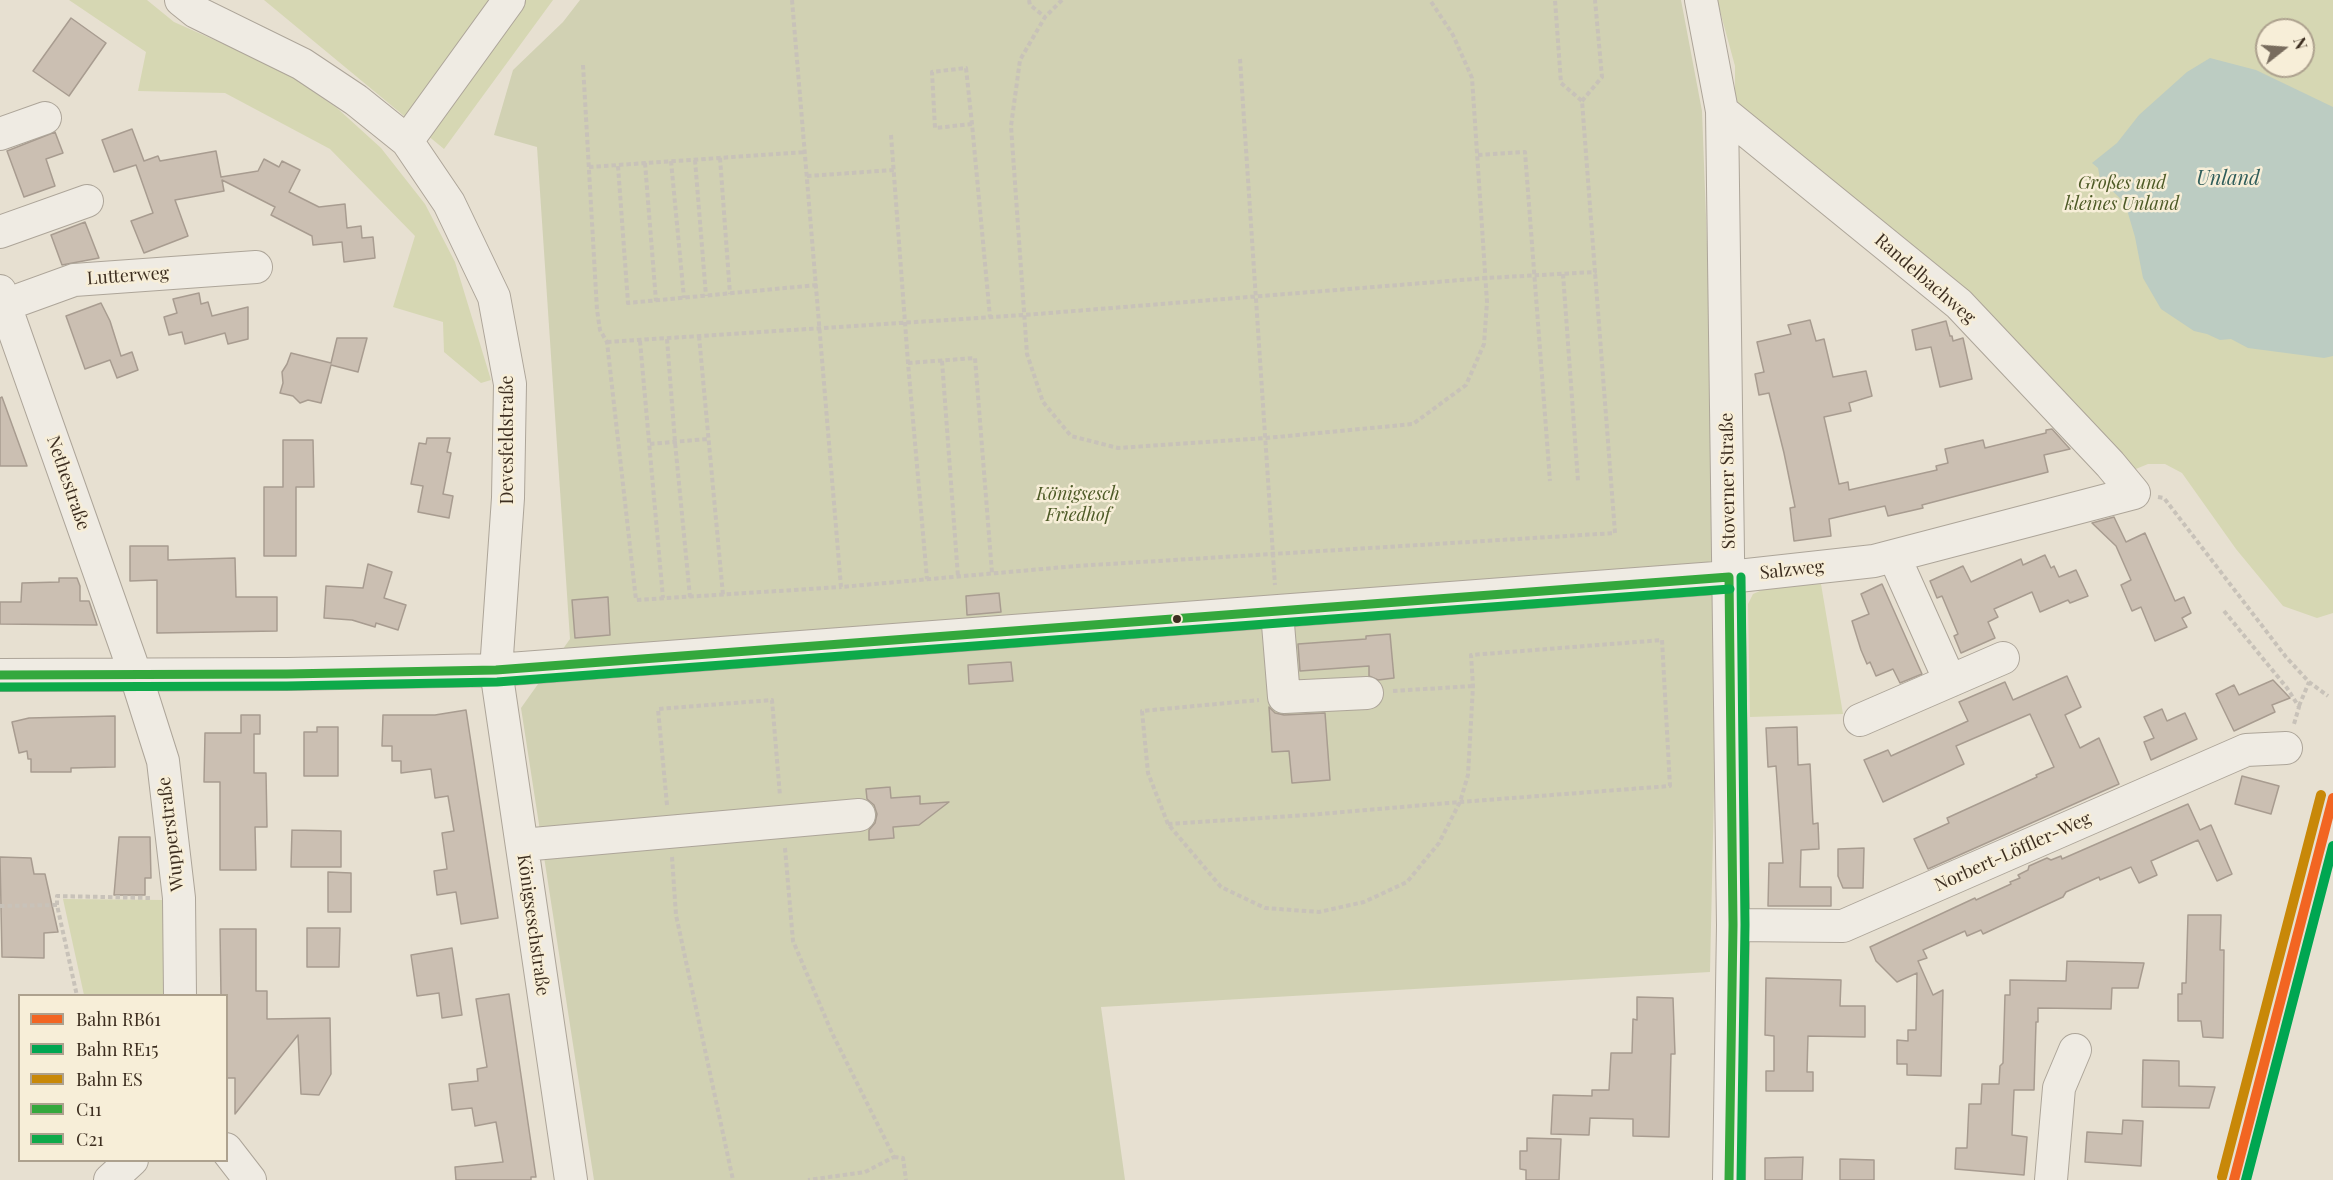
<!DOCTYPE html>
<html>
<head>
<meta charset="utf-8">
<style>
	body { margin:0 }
	#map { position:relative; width:2333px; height:1180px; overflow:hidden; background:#e7e0d1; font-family:"Playfair Display",serif }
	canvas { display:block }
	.legend { position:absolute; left:18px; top:994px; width:210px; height:168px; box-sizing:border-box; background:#f7eed8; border:2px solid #ada18e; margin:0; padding:8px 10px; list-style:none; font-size:18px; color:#3d2e20 }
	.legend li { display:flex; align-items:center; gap:12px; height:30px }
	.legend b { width:30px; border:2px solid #ada18e }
	.north { position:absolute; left:2255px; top:18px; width:60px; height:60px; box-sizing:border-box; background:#f7eed8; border:2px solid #ada18e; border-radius:50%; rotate:73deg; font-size:16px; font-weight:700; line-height:24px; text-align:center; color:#3d2e20 }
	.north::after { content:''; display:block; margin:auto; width:21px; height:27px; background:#786c5e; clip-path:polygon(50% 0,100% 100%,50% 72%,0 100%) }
</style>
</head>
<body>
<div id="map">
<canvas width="2333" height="1180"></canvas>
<ul class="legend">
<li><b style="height:8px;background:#f26522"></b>Bahn RB61</li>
<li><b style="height:8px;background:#00a651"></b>Bahn RE15</li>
<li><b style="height:8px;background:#c88808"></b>Bahn ES</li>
<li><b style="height:8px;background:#34a83d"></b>C11</li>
<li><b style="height:8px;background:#0eaa4a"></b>C21</li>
</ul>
<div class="north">N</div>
</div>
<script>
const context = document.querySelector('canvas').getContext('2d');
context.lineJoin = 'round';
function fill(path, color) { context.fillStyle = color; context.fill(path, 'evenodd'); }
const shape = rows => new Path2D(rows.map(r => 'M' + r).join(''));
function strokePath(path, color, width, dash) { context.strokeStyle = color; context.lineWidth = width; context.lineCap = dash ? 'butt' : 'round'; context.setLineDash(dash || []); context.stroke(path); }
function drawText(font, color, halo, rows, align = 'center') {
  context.font = font + ' "Playfair Display",serif'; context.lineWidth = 5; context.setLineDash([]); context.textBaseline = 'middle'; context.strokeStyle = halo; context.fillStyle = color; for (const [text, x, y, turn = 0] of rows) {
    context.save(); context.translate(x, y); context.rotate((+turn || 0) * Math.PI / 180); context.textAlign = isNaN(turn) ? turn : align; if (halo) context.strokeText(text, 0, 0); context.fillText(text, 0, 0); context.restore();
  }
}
const green = shape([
	[69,0,147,0,174,22,282,70,337,108,381,148,425,204,455,262,491,380,481,383,444,352,443,322,393,307,415,236,330,149,225,93,138,91,146,52],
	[264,0,553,0,444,149],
	[1717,0,2333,0,2333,613,2317,618,2283,606,2236,549,2182,473,2165,464,2148,464,2121,475,2102,453,1735,122,1735,66],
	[2267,30,2303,30,2303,66,2267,66],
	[1821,584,1843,714,1750,717,1748,604,1753,594,1771,586],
	[63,899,165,900,166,995,84,995]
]);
const cemetery = shape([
	[580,0,1681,0,1702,111,1719,565,1710,972,1101,1007,1125,1180,594,1180,521,708,570,639,537,147,494,135,513,70,563,22]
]);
const water = shape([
	[2210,58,2256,70,2333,107,2333,356,2324,358,2248,348,2231,339,2220,340,2207,334,2194,331,2161,309,2143,278,2135,237,2125,203,2100,179,2098,168,2092,163,2117,143,2139,115,2187,72]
]);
const building = shape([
	[71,18,106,43,69,96,33,71,71,18],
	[132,129,144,161,158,156,160,161,216,151,221,177,258,171,264,159,279,167,282,161,300,170,289,192,319,207,345,204,347,228,361,226,362,238,373,237,375,258,344,262,342,242,313,245,312,236,271,215,275,207,222,180,224,191,175,200,188,236,144,253,131,221,153,213,136,165,114,172,102,140,132,129],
	[55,132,63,153,46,159,55,186,24,197,7,151,55,132],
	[85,222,99,258,62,265,51,235,85,222],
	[199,293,201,304,208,302,212,316,248,307,248,339,228,344,225,333,185,344,182,332,169,335,164,317,177,313,173,299,199,293],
	[101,303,110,321,121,356,132,352,138,370,117,378,110,360,85,369,66,316,101,303],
	[1810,320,1816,341,1824,339,1833,377,1866,371,1872,396,1849,403,1851,411,1824,417,1839,484,1848,482,1849,490,1937,470,1936,466,1948,463,1945,449,1983,440,1985,448,2046,433,2046,430,2052,429,2070,449,2044,455,2048,472,1922,505,1923,508,1888,516,1885,506,1829,519,1831,536,1794,541,1790,508,1795,507,1784,453,1769,393,1759,395,1755,374,1764,372,1757,342,1791,334,1788,325,1810,320],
	[1946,321,1950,336,1952,336,1953,341,1963,338,1972,379,1940,387,1931,347,1916,350,1912,330,1946,321],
	[337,338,367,338,358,372,331,365,321,403,308,400,300,403,293,396,280,393,283,383,282,372,287,364,291,353,331,363,337,338],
	[2,397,27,466,0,466,0,398,2,397],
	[427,438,450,438,447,452,451,453,443,494,453,496,449,518,418,512,423,486,411,484,419,443,426,444,427,438],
	[283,440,313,440,314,487,296,487,296,556,264,556,264,487,283,487,283,440],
	[2114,517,2126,542,2145,533,2175,601,2184,597,2191,613,2182,618,2187,627,2155,641,2141,607,2132,611,2121,585,2131,580,2116,546,2092,523,2114,517],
	[130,546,168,546,168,560,235,558,236,597,277,597,277,631,157,633,157,580,130,581,130,546],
	[2045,555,2051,568,2054,566,2059,577,2076,570,2088,596,2070,603,2068,600,2040,612,2032,592,1994,609,1998,617,1988,622,1995,638,1961,653,1954,636,1958,634,1942,596,1937,598,1930,581,1963,566,1971,582,2021,559,2023,565,2045,555],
	[368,564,392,572,384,598,406,605,398,630,376,623,375,627,352,620,324,618,326,586,363,588,368,564],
	[59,578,77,578,80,586,80,601,89,601,97,625,0,624,0,602,21,602,22,583,59,582,59,578],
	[1882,584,1922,674,1900,683,1893,669,1876,676,1870,662,1867,664,1861,650,1852,621,1869,614,1861,594,1882,584],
	[999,593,1001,612,967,615,966,596,999,593],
	[608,597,610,635,575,638,572,600,608,597],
	[1390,634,1394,678,1378,680,1369,676,1369,666,1300,671,1298,644,1366,639,1366,636,1390,634],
	[1011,662,1013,681,969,684,968,665,1011,662],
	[2067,676,2081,707,2065,715,2080,748,2099,738,2119,784,1928,869,1914,839,1949,823,1947,818,2037,777,2036,775,2054,767,2030,714,1956,746,1964,764,1883,802,1864,760,1888,750,1891,756,1968,721,1959,702,2005,682,2013,700,2067,676],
	[2273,680,2290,698,2272,705,2275,712,2234,731,2216,694,2234,685,2239,695,2273,680],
	[1269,707,1275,713,1284,715,1325,713,1330,780,1292,783,1289,751,1272,752,1269,707],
	[2162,709,2167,721,2185,713,2197,739,2151,760,2144,742,2154,738,2144,717,2162,709],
	[466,710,498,918,461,924,456,892,437,895,434,871,447,869,442,833,454,831,448,796,435,798,431,769,401,773,401,761,392,761,392,746,382,746,383,715,435,715,466,710],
	[241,715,260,715,260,734,254,734,254,773,266,773,267,827,255,827,256,870,220,870,220,782,204,782,205,733,241,733,241,715],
	[115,716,115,767,71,768,71,772,31,772,31,759,28,759,27,751,19,753,12,722,29,718,115,716],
	[317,727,338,727,338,776,304,776,304,732,317,732,317,727],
	[1797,727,1798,765,1810,764,1813,824,1818,823,1819,849,1801,850,1800,887,1831,887,1831,906,1768,906,1769,863,1783,863,1776,766,1768,767,1766,728,1797,727],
	[2242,776,2279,786,2271,814,2235,804,2242,776],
	[890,787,891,798,920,796,920,804,949,802,919,825,893,827,894,838,869,840,869,830,875,823,877,814,874,805,867,799,866,789,890,787],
	[2188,804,2200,830,2211,825,2232,874,2217,881,2198,840,2151,861,2157,875,2139,883,2131,867,2100,880,2099,877,2066,892,2063,897,1983,934,1981,930,1967,936,1965,931,1923,950,1927,958,1918,961,1933,995,1943,990,1941,1076,1907,1075,1907,1064,1897,1064,1897,1040,1908,1041,1908,1030,1916,1030,1917,973,1897,982,1876,961,1870,947,1975,898,1976,900,2011,884,2010,882,2020,878,2018,875,2028,870,2029,866,2047,858,2051,860,2061,856,2062,859,2188,804],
	[292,830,341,831,341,867,291,867,292,830],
	[119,837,150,837,151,878,145,878,145,895,114,895,119,837],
	[1864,848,1863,888,1843,888,1838,876,1838,849,1864,848],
	[0,857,31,858,34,874,45,874,58,932,44,933,44,958,2,957,0,857],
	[328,872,351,873,351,912,328,912,328,872],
	[2188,915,2221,915,2220,950,2224,950,2223,1038,2203,1037,2201,1021,2178,1021,2178,994,2182,994,2182,983,2186,983,2188,915],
	[307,928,340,928,339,967,307,967,307,928],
	[220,929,256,929,256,991,267,991,267,1019,330,1018,331,1074,319,1095,301,1094,298,1035,235,1114,235,1078,226,1078,226,996,221,996,220,929],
	[452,948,462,1015,442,1018,439,993,417,996,411,955,452,948],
	[2067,961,2144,963,2138,988,2112,988,2111,1009,2038,1008,2038,1022,2036,1022,2034,1090,2014,1090,2012,1135,2027,1137,2024,1175,1955,1169,1956,1148,1967,1148,1969,1104,1981,1104,1982,1084,1999,1084,2000,1066,2003,1063,2005,995,2010,995,2010,980,2066,981,2067,961],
	[1766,978,1841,980,1840,1006,1865,1006,1865,1037,1808,1036,1807,1072,1813,1072,1813,1091,1766,1091,1766,1071,1774,1071,1774,1036,1765,1035,1766,978],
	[509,994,536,1177,531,1177,531,1180,456,1180,455,1167,503,1162,496,1122,475,1126,472,1108,452,1110,449,1084,478,1081,477,1069,487,1067,476,999,509,994],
	[1637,997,1673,998,1675,1054,1671,1054,1669,1137,1633,1136,1633,1119,1590,1118,1589,1135,1551,1134,1553,1095,1592,1096,1592,1090,1609,1090,1611,1053,1632,1053,1633,1019,1637,1020,1637,997],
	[2143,1060,2179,1061,2179,1086,2215,1087,2209,1108,2142,1107,2143,1060],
	[2123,1120,2143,1121,2141,1166,2085,1162,2087,1132,2122,1134,2123,1120],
	[1527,1138,1561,1139,1559,1180,1526,1180,1526,1170,1520,1169,1520,1151,1527,1151,1527,1138],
	[1803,1157,1802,1180,1765,1180,1765,1158,1803,1157],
	[1840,1159,1874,1160,1874,1180,1840,1180,1840,1159]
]);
const path = shape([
	[792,0,841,587,1076,566,1615,533,1595,272],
	[1029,0,1030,5,1045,17],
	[1062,0,1045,17,1020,60,1011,126,1027,354,1043,402,1071,436,1118,448,1266,438,1413,424,1466,385,1484,344,1487,302,1472,78,1453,35,1430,0],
	[1240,59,1275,585],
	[583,65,597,310,600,330,607,342,636,600,841,587],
	[1582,101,1602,77,1595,0],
	[972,124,935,128,932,72,966,68,972,124,990,317],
	[891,135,908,363,927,579],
	[1478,155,1525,152,1550,481],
	[720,158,730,294],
	[695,160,706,296],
	[671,161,684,298],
	[645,163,656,301],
	[618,166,628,303,817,285],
	[589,167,805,152],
	[807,176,894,170],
	[1563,274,1578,481],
	[699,336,723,595],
	[667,339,675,442,690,597],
	[640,341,663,598],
	[607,342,1024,315,1486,278,1595,272,1582,101,1561,83,1555,0],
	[942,361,958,577],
	[908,363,975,358,992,573],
	[650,444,707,439],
	[2158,497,2164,498,2286,657,2309,682,2328,696],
	[2224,611,2287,688,2299,707,2294,724],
	[1393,691,1473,686],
	[2299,706,2309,682],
	[667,805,658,709,772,700,780,796],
	[1168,824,1308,815,1460,802,1670,786,1662,640,1471,655,1473,686,1468,775,1460,802,1439,843,1407,882,1364,902,1319,912,1265,908,1221,887,1168,824,1148,773,1142,711,1259,700],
	[785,848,793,941,832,1033,894,1157,865,1172,808,1180],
	[672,857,676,915,733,1180],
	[57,905,57,896,151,898],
	[0,906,57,905,77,996],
	[894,1157,903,1158,906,1180]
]);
const minor = shape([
	[181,0,196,12,302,64,356,100,407,141,449,203,494,297,510,384,508,498,496,670,571,1180],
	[1701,0,1722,111,1733,925,1729,1180],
	[0,134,45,118],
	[407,141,509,0],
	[0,232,87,201],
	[0,291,136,676,163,761,179,898,180,996],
	[5,305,74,280,256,267],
	[1894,556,1950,681],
	[1277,612,1284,697,1367,693],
	[0,675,287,674,496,670,1729,577,1874,561,2134,493,2110,464,1959,304,1722,111],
	[1860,720,2003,658],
	[522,845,859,815],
	[1733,925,1843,926,2246,750,2286,748],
	[226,1149,250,1180],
	[110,1180,132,1160],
	[2051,1180,2059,1088,2075,1050]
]);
const bus1 = shape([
	[1729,577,1733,925,1729,1180],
	[0,675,287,674,496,670,1729,577]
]);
const bus2 = shape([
	[1741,577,1745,925,1741,1180],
	[0,687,287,686,497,682,1730,589]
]);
const rail1 = shape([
	[2234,1180,2333,798]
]);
const rail2 = shape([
	[2246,1180,2333,846]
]);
const rail3 = shape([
	[2222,1177,2321,795]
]);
const markers = [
	[1177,619,5,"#3d2e20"]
];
const parkNames = [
	["Großes und",2122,183],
	["kleines Unland",2122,204],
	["Königsesch",1078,494],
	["Friedhof",1078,515]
];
const streetNames = [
	["Lutterweg",128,276,-4],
	["Randelbachweg",1925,279,41],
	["Devesfeldstraße",507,440,-90],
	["Stoverner Straße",1728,481,-91],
	["Nethestraße",68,483,71],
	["Salzweg",1792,570,-6],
	["Wupperstraße",171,834,-97],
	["Norbert-Löffler-Weg",2013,852,-24],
	["Königseschstraße",533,925,82]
];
const waterNames = [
	["Unland",2228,179]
];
fill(green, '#d6d7b3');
fill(cemetery, '#d1d1b3');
fill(water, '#bcccc2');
fill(building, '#cbbfb2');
strokePath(building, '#a89c90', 1.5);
strokePath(minor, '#ada599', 34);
strokePath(path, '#c8c2b9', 4, [4.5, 3]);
strokePath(minor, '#efebe3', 32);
strokePath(bus1, '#34a83d', 9);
strokePath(bus2, '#0eaa4a', 9);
strokePath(rail1, '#f26522', 10);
strokePath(rail2, '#00a651', 10);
strokePath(rail3, '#c88808', 10);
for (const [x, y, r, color] of markers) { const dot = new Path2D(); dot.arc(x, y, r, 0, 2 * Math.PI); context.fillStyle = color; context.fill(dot); strokePath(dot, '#f7eed8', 2); }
drawText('italic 18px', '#4d5a26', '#f7eed8', parkNames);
drawText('18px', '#3d2e20', '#f7eed8', streetNames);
drawText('italic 20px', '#2f5d5a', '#f7eed8', waterNames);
</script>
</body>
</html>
